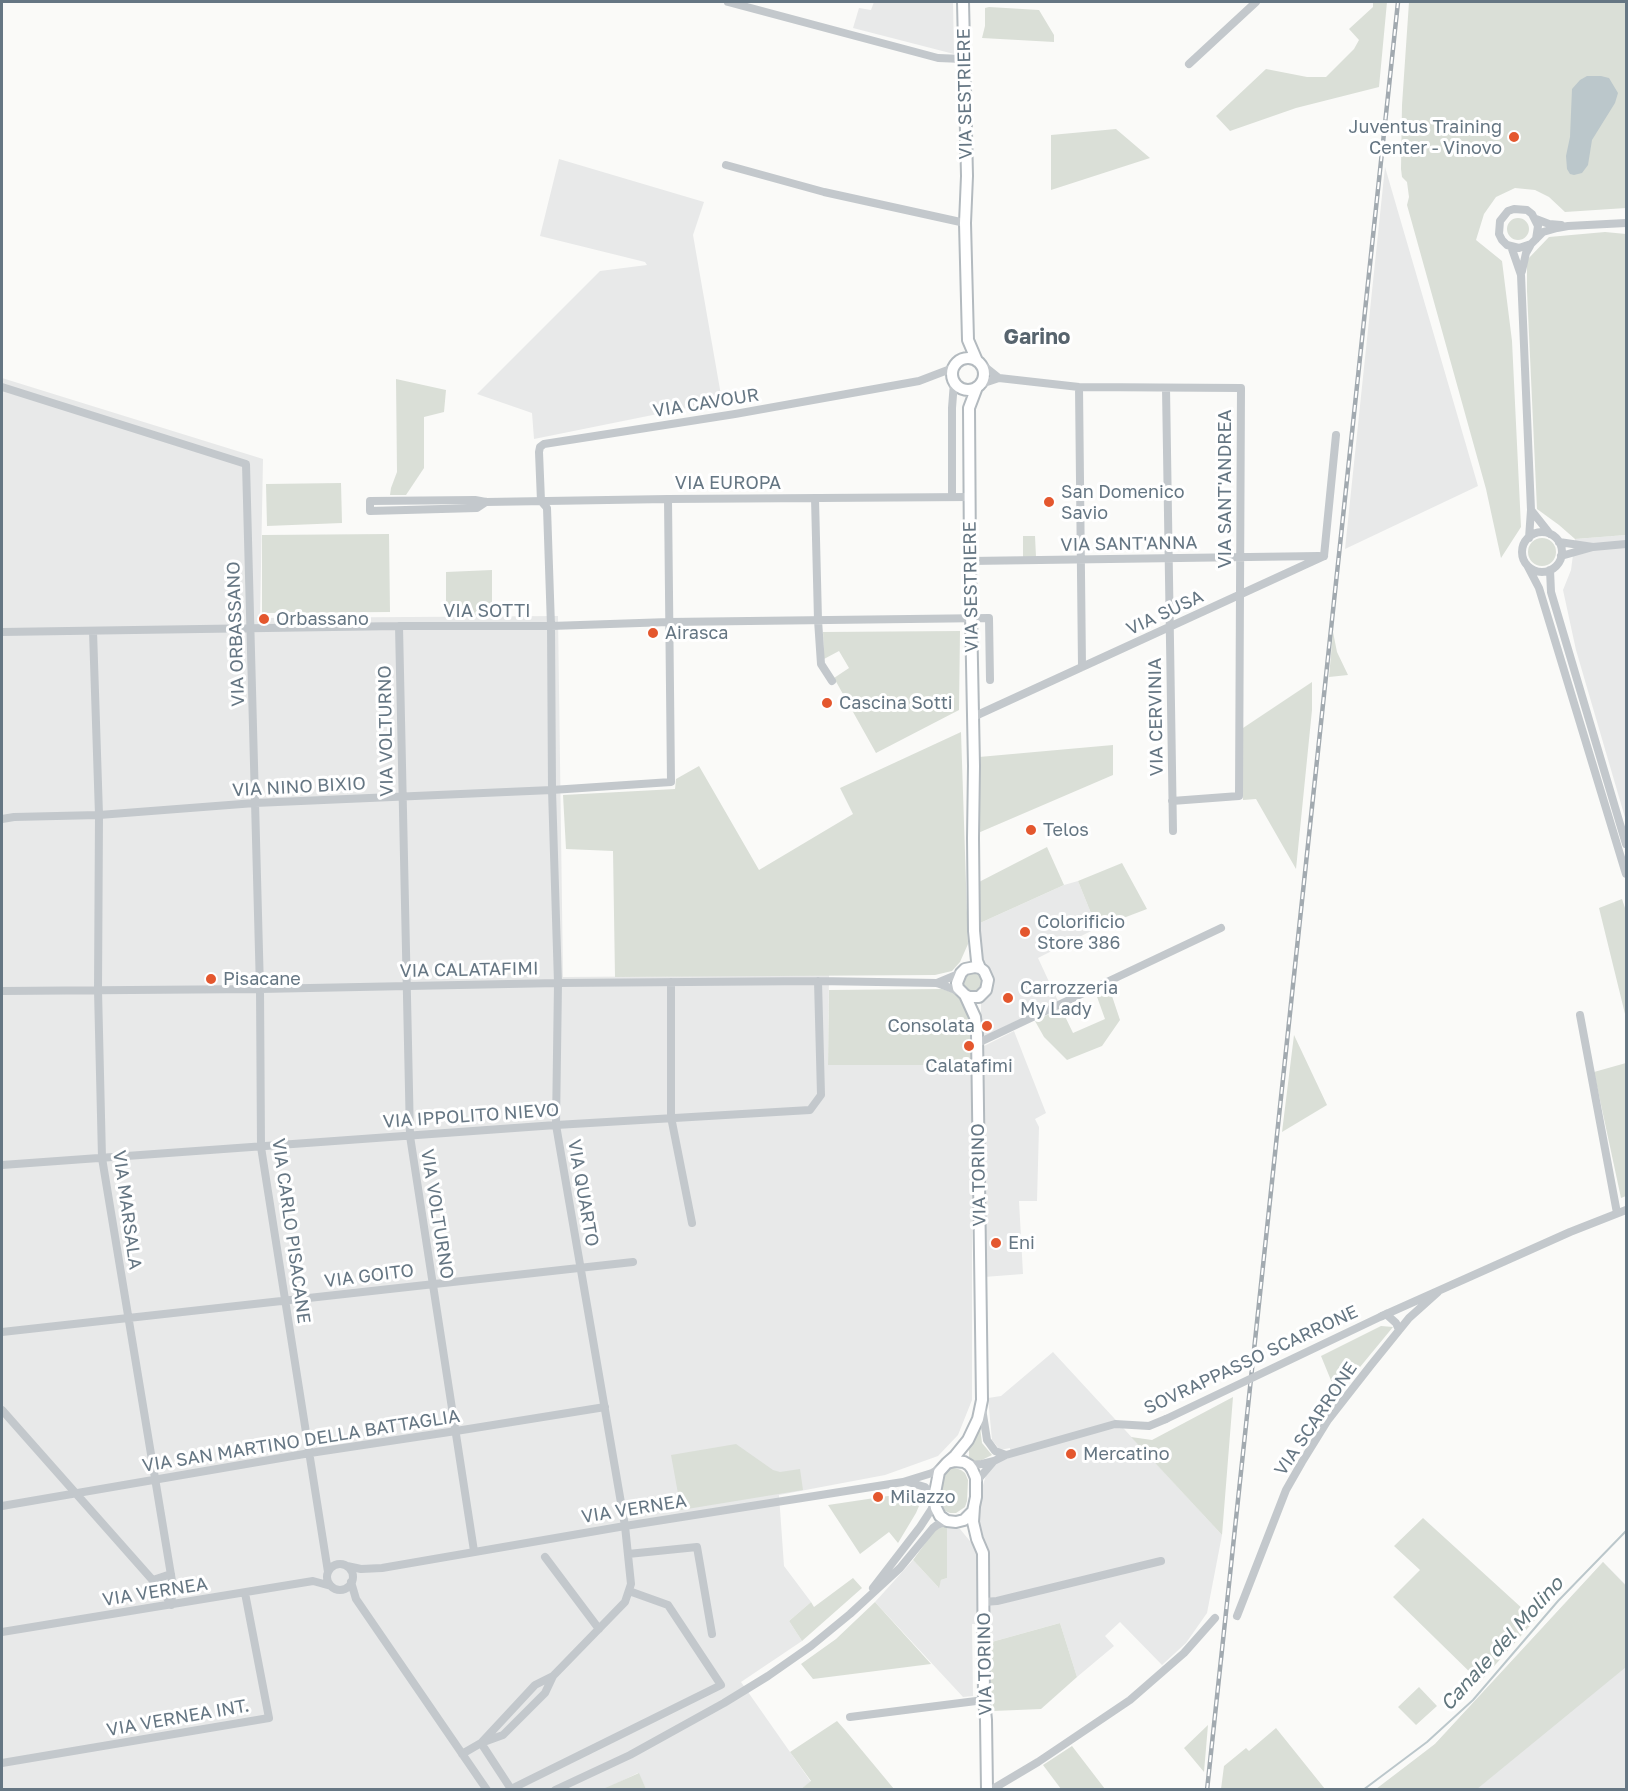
<!DOCTYPE html>
<html>
<head>
<meta charset="utf-8">
<style>
	body { margin:0 }
	#map { position:relative; width:1628px; height:1791px; overflow:hidden; background:#fafaf8; font-family:"Golos Text",sans-serif }
	canvas { display:block }
	.frame { position:absolute; inset:0; border:3px solid #657683; pointer-events:none }
</style>
</head>
<body>
<div id="map">
<canvas width="1628" height="1791"></canvas>
<div class="frame"></div>
</div>
<script>
const context = document.querySelector('canvas').getContext('2d');
context.lineJoin = 'round';
function fill(path, color) { context.fillStyle = color; context.fill(path, 'evenodd'); }
const shape = rows => new Path2D(rows.map(r => 'M' + r).join(''));
function strokePath(path, color, width, dash) { context.strokeStyle = color; context.lineWidth = width; context.lineCap = dash ? 'butt' : 'round'; context.setLineDash(dash || []); context.stroke(path); }
function drawText(font, color, halo, rows, align = 'center') {
  context.font = font + ' "Golos Text",sans-serif'; context.lineWidth = 6; context.setLineDash([]); context.textBaseline = 'middle'; context.strokeStyle = halo; context.fillStyle = color; for (const [text, x, y, turn = 0] of rows) {
    context.save(); context.translate(x, y); context.rotate((+turn || 0) * Math.PI / 180); context.textAlign = isNaN(turn) ? turn : align; if (halo) context.strokeText(text, 0, 0); context.fillText(text, 0, 0); context.restore();
  }
}
const built = shape([
	[874,2,953,2,954,54,853,28,859,8,871,10],
	[559,159,704,202,693,235,722,401,534,439,532,413,477,394,600,271,647,265,645,262,540,236],
	[1385,167,1478,486,1345,549],
	[2,378,263,459,260,618,558,616,563,977,829,975,828,1065,972,1065,972,1400,958,1435,938,1456,885,1475,779,1495,784,1566,811,1602,789,1621,802,1641,741,1682,811,1782,801,1789,646,1789,638,1773,603,1790,2,1789],
	[1626,535,1626,821,1576,650,1563,590,1571,570,1575,539],
	[1078,881,1097,928,1038,958,1058,1001,981,1038,981,1002,990,990,992,977,989,969,982,960,980,923,1064,885],
	[1014,1031,1046,1113,1035,1119,1039,1127,1037,1201,1019,1201,1023,1274,984,1277,982,1047],
	[1053,1352,1222,1535,1207,1613,1186,1643,1162,1665,1120,1622,1105,1636,1114,1646,1077,1677,1060,1623,988,1643,976,1524,981,1492,986,1475,994,1464,1011,1457,1010,1448,1000,1450,992,1440,988,1398,1001,1396],
	[947,1526,960,1529,974,1546,978,1561,978,1624,972,1624,973,1696,963,1697,875,1602,913,1560,938,1587,941,1580,947,1578],
	[1603,1562,1626,1585,1626,1789,1376,1790,1435,1744]
]);
const green = shape([
	[1373,2,1387,2,1379,87,1296,108,1230,131,1216,116,1266,69,1307,77,1326,77,1354,49,1359,40,1349,29,1373,7],
	[1409,2,1626,2,1626,208,1565,212,1549,197,1535,190,1515,188,1496,197,1484,214,1476,240,1502,261,1512,341,1521,527,1501,558,1486,489,1407,205,1409,197,1407,182,1402,177,1401,169,1402,105],
	[989,7,1039,10,1054,35,1054,42,982,38,985,26,985,8],
	[1116,129,1150,158,1051,190,1051,135],
	'1507 229a11 11 0 1 1 22 0a11 11 0 1 1-22 0Z',
	[1605,232,1626,234,1626,535,1575,539,1559,525,1537,509,1527,291,1527,260,1549,237],
	[396,379,446,390,444,412,424,417,424,468,406,495,390,495,391,488,397,472],
	[341,483,342,523,267,526,266,484],
	[389,534,390,612,262,613,262,535],
	[1023,536,1035,536,1036,557,1023,558],
	'1528 552a14 14 0 1 1 28 0a14 14 0 1 1-28 0Z',
	[492,570,492,615,446,616,446,572],
	[960,631,959,710,876,753,834,678,849,668,839,651,824,659,823,632],
	[1333,632,1337,652,1348,675,1329,677],
	[1312,682,1312,710,1296,869,1256,799,1243,800,1243,728],
	[961,732,968,944,960,962,952,971,935,975,615,977,613,851,566,849,563,795,675,789,676,779,699,766,759,870,853,814,840,788],
	[1113,745,1113,775,978,833,979,757],
	[1047,847,1064,885,980,923,979,882],
	[1122,863,1147,909,1097,928,1078,881],
	[1622,899,1626,911,1626,1018,1599,908],
	'962 982a10 10 0 1 1 20 0a10 10 0 1 1-20 0Z',
	[1109,987,1120,1020,1102,1046,1067,1060,1044,1037,1035,1021,1061,1008,1073,1033,1105,1019,1096,994],
	[942,989,954,993,963,1002,969,1017,972,1065,828,1065,829,990],
	[1294,1035,1327,1105,1282,1132],
	[1626,1063,1626,1196,1621,1198,1594,1072],
	[1381,1326,1393,1327,1337,1395,1321,1356],
	[1233,1397,1222,1535,1131,1437,1152,1440],
	[980,1427,982,1443,992,1455,980,1461,975,1462,969,1458,969,1448,977,1429],
	[736,1444,773,1470,780,1472,800,1469,803,1490,681,1510,671,1455],
	[950,1468,955,1468,961,1470,965,1473,968,1480,967,1501,965,1507,956,1513,950,1513,945,1511,938,1502,944,1472],
	[888,1496,907,1496,915,1498,919,1506,916,1513,898,1543,889,1532,860,1554,828,1505],
	[1423,1518,1535,1620,1480,1682,1393,1597,1420,1570,1394,1546],
	[947,1526,947,1578,941,1580,939,1588,913,1560,932,1534,938,1528],
	[1603,1562,1626,1586,1626,1667,1477,1789,1376,1789,1435,1744],
	[853,1578,862,1588,802,1641,789,1621,811,1602,814,1607],
	[875,1602,931,1664,813,1679,801,1664,836,1639],
	[1060,1623,1077,1677,1041,1709,993,1711,988,1643],
	[1419,1687,1437,1706,1416,1725,1398,1707],
	[837,1721,845,1730,894,1789,801,1789,811,1781,790,1752],
	[1208,1725,1204,1772,1184,1748],
	[1276,1728,1325,1789,1221,1789,1224,1766,1246,1748,1249,1751],
	[1072,1746,1105,1789,1061,1789,1043,1765],
	[639,1773,646,1789,603,1789]
]);
const water = shape([
	[1587,76,1601,76,1609,78,1618,93,1615,103,1592,140,1588,165,1582,173,1574,175,1570,174,1567,169,1566,156,1570,137,1572,89,1580,80]
]);
const stream = shape([
	[1363,1790,1427,1742,1473,1700,1558,1601,1626,1531]
]);
const minor = shape([
	[728,2,938,58,963,59],
	[1189,64,1256,2],
	[726,165,824,192,965,223],
	[1536,219,1549,224,1561,225],
	[1536,239,1538,226,1532,214,1527,210,1514,209,1508,211,1500,221,1499,234,1502,240,1507,245,1519,248,1531,244,1543,232,1557,228,1568,226,1626,223],
	[1512,247,1512,249,1521,275,1531,510],
	[1522,271,1526,253,1530,246],
	[979,362,999,378],
	[981,384,999,378,1079,387,1241,388,1239,796,1172,801],
	[2,387,246,464,260,989,261,1147,328,1572],
	[1079,387,1082,667],
	[1166,388,1173,831],
	[952,497,952,408,954,382],
	[815,498,818,620,821,664,832,681],
	[541,501,539,452,540,447,544,444,735,414,919,381,953,368],
	[486,502,477,508,370,511,370,501,475,500,486,502,668,499,970,497],
	'1522 552a20 20 0 1 1 40 0a20 20 0 1 1-40 0Z',
	[1529,538,1531,510,1550,534],
	[1559,542,1593,547,1561,556],
	[1593,547,1626,544],
	[1324,556,1336,435],
	[970,561,1319,556],
	[1527,565,1539,588,1626,874],
	[1550,570,1551,592,1626,844],
	[399,626,410,1136,474,1551],
	[93,631,99,815,98,990,102,1158,173,1587,171,1605],
	[2,632,399,626,551,626,669,622,989,618,990,680],
	[973,717,1324,556],
	[2,819,14,817,99,815,255,803,552,790,671,782,668,499],
	[671,982,671,1117,692,1223],
	[937,983,961,973],
	[2,991,260,989,558,983,818,981,937,983,961,992],
	[1580,1015,1617,1213],
	[978,1043,1221,928],
	[2,1165,556,1125,810,1110,821,1095,818,981],
	[1386,1314,1396,1323,1399,1330],
	[1382,1316,1570,1232,1626,1210],
	[2,1332,633,1262],
	[982,1408,987,1440,995,1451,1006,1455],
	[2,1410,164,1593,170,1603],
	[969,1465,982,1464,994,1461,1006,1455,1115,1424,1149,1426,1166,1419],
	[908,1482,925,1487,934,1498],
	[976,1482,993,1462],
	[2,1506,310,1453,456,1431,605,1407],
	[628,1554,697,1547,712,1634],
	[545,1557,599,1629],
	'327 1577a13 13 0 1 1 26 0a13 13 0 1 1-26 0Z',
	[347,1566,361,1569,382,1568,625,1526,884,1485,903,1482,932,1473,941,1468],
	[153,1580,171,1574],
	[351,1582,356,1599,487,1790],
	[873,1588,920,1527,935,1504],
	[984,1602,997,1601,1161,1561],
	[1237,1616,1286,1490,1302,1462,1328,1420,1371,1365,1409,1318,1438,1292],
	[2,1632,313,1581,331,1586],
	[850,1717,984,1700],
	[482,1742,535,1685,553,1676],
	[481,1743,511,1789,721,1685,668,1605,629,1591],
	[462,1754,481,1743,503,1735,545,1693,553,1676,625,1602,631,1584,625,1526,556,1125,558,983,552,790,551,626,547,508,541,501],
	[2,1763,269,1718,245,1593],
	[555,1790,630,1755,724,1703,768,1676,811,1646,850,1614,900,1568,933,1528,937,1525,947,1521],
	[991,1790,1038,1762,1130,1700,1184,1653,1215,1618]
]);
const secondary = shape([
	[963,2,967,176,965,223,968,340,977,361],
	'952 374a16 16 0 1 1 32 0a16 16 0 1 1-32 0Z',
	[977,387,969,408,970,561,974,766,973,838,974,931,977,961,980,968],
	[955,1461,964,1462,969,1465,972,1469,976,1478,976,1497,973,1511,964,1520,956,1522,947,1521,940,1516,936,1508,934,1498,939,1472,947,1463,955,1461],
	[947,1463,955,1456,968,1440,978,1419,982,1400,977,1034,975,1017,965,995,958,988,957,983,961,973,965,969,975,967,980,968,984,971,988,980,986,990,979,997,969,997,965,995],
	[974,1507,973,1522,977,1539,983,1553,984,1700,986,1720,987,1790]
]);
const rail = shape([
	[1207,1790,1398,2]
]);
const minorBridge = shape([
	[1166,1419,1382,1316]
]);
const markers = [
	[1514,137,6,"#e4572e"],
	[1049,502,6,"#e4572e"],
	[264,619,6,"#e4572e"],
	[653,633,6,"#e4572e"],
	[827,703,6,"#e4572e"],
	[1031,830,6,"#e4572e"],
	[1025,932,6,"#e4572e"],
	[211,979,6,"#e4572e"],
	[1008,998,6,"#e4572e"],
	[987,1026,6,"#e4572e"],
	[969,1046,6,"#e4572e"],
	[996,1243,6,"#e4572e"],
	[1071,1454,6,"#e4572e"],
	[878,1497,6,"#e4572e"]
];
const streetNames = [
	["VIA SESTRIERE",965,94,-91],
	["VIA CAVOUR",706,403,-9],
	["VIA EUROPA",728,483],
	["VIA SANT'ANDREA",1225,489,-90],
	["VIA SANT'ANNA",1129,544,-1],
	["VIA SESTRIERE",971,587,-91],
	["VIA SOTTI",487,611],
	["VIA SUSA",1165,613,-25],
	["VIA ORBASSANO",236,634,-92],
	["VIA CERVINIA",1156,717,-91],
	["VIA VOLTURNO",386,731,-91],
	["VIA NINO BIXIO",299,787,-3],
	["VIA CALATAFIMI",469,970,-1],
	["VIA IPPOLITO NIEVO",471,1116,-4],
	["VIA TORINO",979,1175,-91],
	["VIA QUARTO",583,1193,80],
	["VIA MARSALA",127,1210,82],
	["VIA VOLTURNO",437,1214,81],
	["VIA CARLO PISACANE",291,1231,82],
	["VIA GOITO",369,1276,-7],
	["SOVRAPPASSO SCARRONE",1251,1360,-25],
	["VIA SCARRONE",1316,1419,-56],
	["VIA SAN MARTINO DELLA BATTAGLIA",301,1441,-9],
	["VIA VERNEA",634,1509,-9],
	["VIA VERNEA",155,1592,-9],
	["VIA TORINO",985,1664,-91],
	["VIA VERNEA INT.",178,1718,-10]
];
const poiNames = [
	["Juventus Training",1502,127,"right"],
	["Center - Vinovo",1502,148,"right"],
	["San Domenico",1061,492],
	["Savio",1061,513],
	["Orbassano",276,619],
	["Airasca",665,633],
	["Cascina Sotti",839,703],
	["Telos",1043,830],
	["Colorificio",1037,922],
	["Store 386",1037,943],
	["Pisacane",223,979],
	["Carrozzeria",1020,988],
	["My Lady",1020,1009],
	["Consolata",975,1026,"right"],
	["Calatafimi",969,1066,"center"],
	["Eni",1008,1243],
	["Mercatino",1083,1454],
	["Milazzo",890,1497]
];
const waterNames = [
	["Canale del Molino",1502,1644,-48]
];
const quarterNames = [
	["Garino",1037,337]
];
fill(built, '#e8e9e9');
fill(green, '#dadfd7');
fill(water, '#bbc7cb');
strokePath(stream, '#bbc7cb', 2);
strokePath(secondary, '#b3babf', 14);
strokePath(minor, '#c3c8cc', 8);
strokePath(secondary, '#fff', 10);
strokePath(rail, '#a2aab0', 4.5);
strokePath(rail, '#fff', 2, [7]);
strokePath(minorBridge, '#c3c8cc', 8);
for (const [x, y, r, color] of markers) { const dot = new Path2D(); dot.arc(x, y, r, 0, 2 * Math.PI); context.fillStyle = color; context.fill(dot); strokePath(dot, '#fff', 2); }
drawText('18px', '#657683', '#fff', streetNames);
drawText('18px', '#657683', '#fff', poiNames, 'left');
drawText('italic 20px', '#60757c', '#fff', waterNames);
drawText('bold 21px', '#57646e', '#fff', quarterNames);
</script>
</body>
</html>
